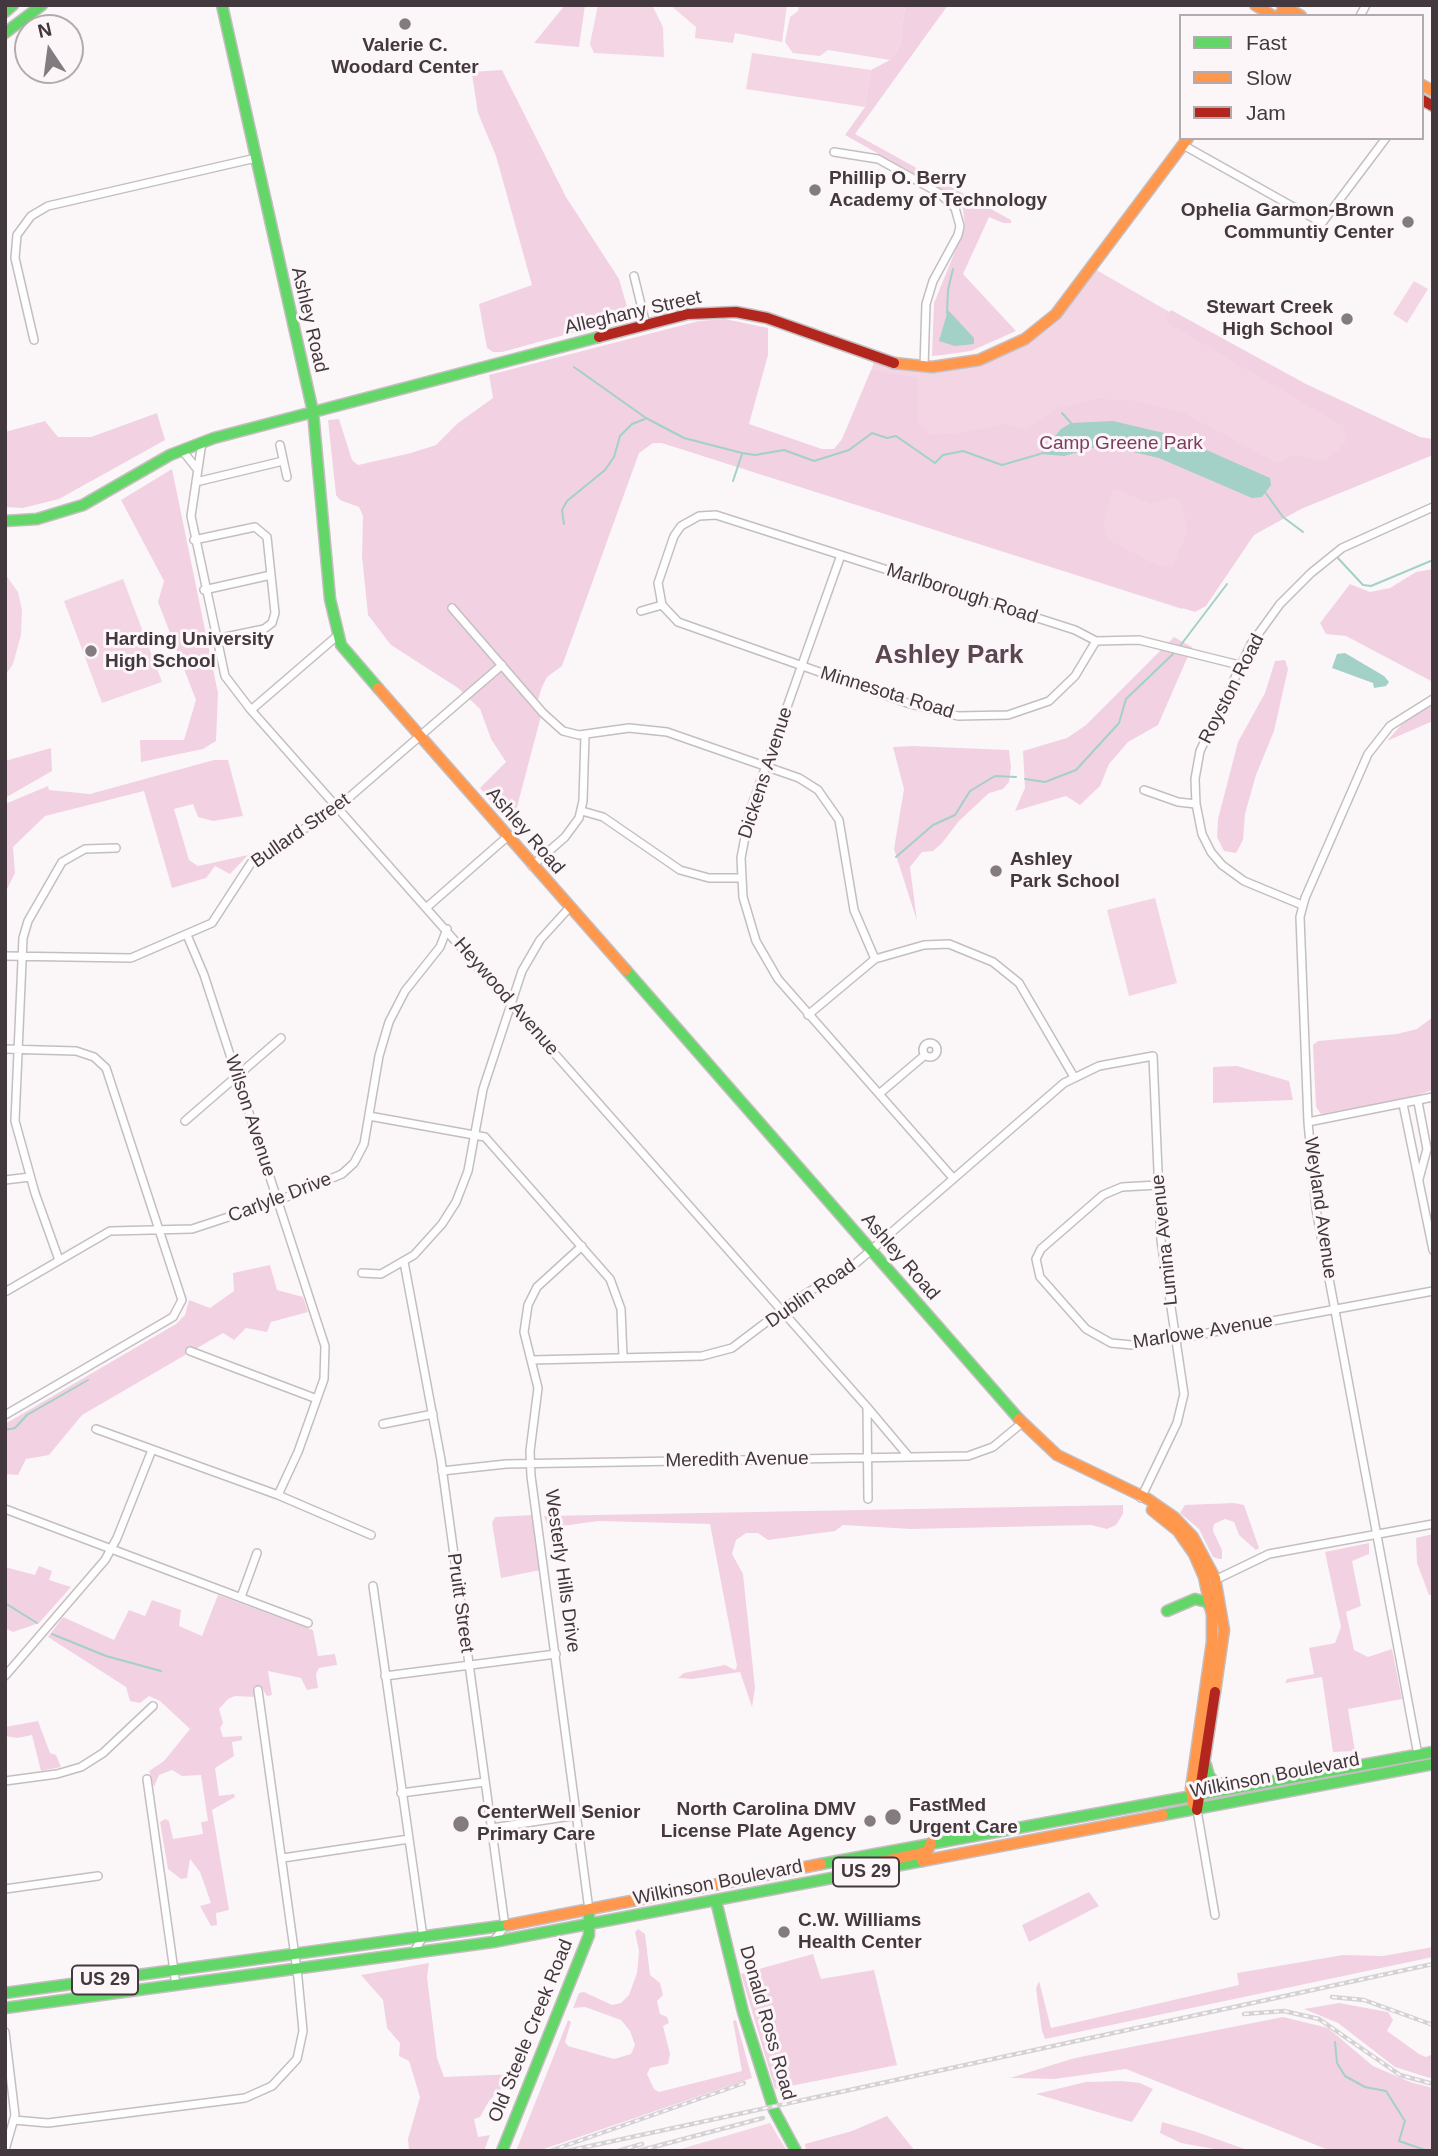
<!DOCTYPE html>
<html>
<head>
<meta charset="utf-8">
<style>
	body { margin:0 }
	#map { position:relative; width:1438px; height:2156px; overflow:hidden; background:#fbf7f9; font-family:Arial,sans-serif }
	canvas { display:block }
	.frame { position:absolute; inset:0; border:7px solid #42383d; pointer-events:none }
	.legend { position:absolute; left:1179px; top:14px; width:245px; height:126px; box-sizing:border-box; background:#fcf6f9; border:2px solid #b2aaae; margin:0; padding:9px 12px; list-style:none; font-size:21px; color:#42383d }
	.legend li { display:flex; align-items:center; gap:14px; height:35px }
	.legend b { width:35px; border:2px solid #b2aaae }
	.north { position:absolute; left:14px; top:14px; width:70px; height:70px; box-sizing:border-box; background:#fcf6f9; border:2px solid #b2aaae; border-radius:50%; rotate:347deg; font-size:19px; font-weight:700; line-height:28px; text-align:center; color:#42383d }
	.north::after { content:''; display:block; margin:auto; width:24px; height:32px; background:#837b7f; clip-path:polygon(50% 0,100% 100%,50% 72%,0 100%) }
</style>
</head>
<body>
<div id="map">
<canvas width="1438" height="2156"></canvas>
<div class="frame"></div>
<ul class="legend">
<li><b style="height:9px;background:#63d668"></b>Fast</li>
<li><b style="height:9px;background:#ff974d"></b>Slow</li>
<li><b style="height:9px;background:#b3261e"></b>Jam</li>
</ul>
<div class="north">N</div>
</div>
<script>
const context = document.querySelector('canvas').getContext('2d');
context.lineJoin = 'round';
function fill(path, color) { context.fillStyle = color; context.fill(path, 'evenodd'); }
const shape = rows => new Path2D(rows.map(r => 'M' + r).join(''));
function strokePath(path, color, width, dash) { context.strokeStyle = color; context.lineWidth = width; context.lineCap = dash ? 'butt' : 'round'; context.setLineDash(dash || []); context.stroke(path); }
function drawText(font, color, halo, rows, align = 'center') {
  context.font = font + ' Arial,sans-serif'; context.lineWidth = 6; context.setLineDash([]); context.textBaseline = 'middle'; context.strokeStyle = halo; context.fillStyle = color; for (const [text, x, y, turn = 0] of rows) {
    context.save(); context.translate(x, y); context.rotate((+turn || 0) * Math.PI / 180); context.textAlign = isNaN(turn) ? turn : align; if (halo) context.strokeText(text, 0, 0); context.fillText(text, 0, 0); context.restore();
  }
}
const green = shape([
	[598,5,652,5,663,27,664,57,594,53,590,44],
	[670,5,787,5,782,42,735,33,733,43,695,38,696,27],
	[799,5,905,5,900,45,890,60,828,50,820,56,793,53,785,42,790,17,798,11],
	[752,53,871,70,865,107,746,89],
	[1093,268,1418,455,1294,509,1254,535,1182,609,653,440,842,456,875,359,949,367,1026,340],
	[1414,281,1428,289,1407,323,1393,314],
	[5,574,18,592,22,610,21,635,13,664,5,676],
	[123,579,162,682,102,703,64,601],
	[1155,898,1177,983,1129,996,1107,910],
	[770,2123,787,2151,674,2151]
]);
const forest = shape([
	[565,5,585,5,579,47,534,43],
	[905,5,948,5,855,134,1011,220,1011,223,1003,223,989,217,963,274,1016,331,971,351,942,355,932,356,934,303,965,227,963,209,945,191,845,135,865,107,871,70,890,60,900,45],
	[502,70,566,197,619,279,630,317,502,352,493,352,487,348,479,304,532,285,496,156,478,113,473,81,472,72],
	[1171,310,1306,384,1420,437,1433,439,1433,455,1301,509,1254,535,1206,606,1195,612,662,443,653,443,639,453,562,666,547,677,542,687,535,709,541,716,517,807,511,818,506,820,480,788,506,762,491,739,480,709,458,688,391,645,368,615,362,556,363,516,359,507,340,500,336,495,328,420,339,419,352,460,358,465,411,453,436,445,458,423,493,398,489,375,699,321,725,319,768,328,768,355,749,424,822,449,834,449,842,439,871,370,917,378,918,423,929,435,967,432,1004,424,1025,429,1057,408,1098,399,1130,400,1182,412,1277,463,1294,455,1325,461,1346,443,1343,426,1168,323,1165,317],
	[1113,488,1151,504,1171,497,1182,504,1188,531,1173,565,1160,567,1107,539,1103,527],
	[157,413,165,440,59,499,23,508,5,507,5,432,45,421,58,437,91,437],
	[172,469,218,693,216,741,203,749,141,762,140,740,184,740,196,700,158,602,164,581,121,500],
	[1433,569,1433,682,1346,636,1326,634,1320,623,1350,584,1370,592,1390,588,1416,572],
	[1174,637,1192,647,1158,725,1128,742,1109,764,1100,786,1080,805,1066,796,1015,811,1025,788,1023,751,1067,738,1086,725],
	[1285,660,1288,669,1274,731,1256,775,1245,814,1243,840,1236,853,1224,851,1217,837,1218,819,1238,742,1265,693,1275,661],
	[1433,705,1433,721,1387,741,1409,716],
	[913,746,1009,750,1011,767,1009,782,1003,789,989,793,959,821,942,843,933,851,922,852,910,867,917,921,894,849,904,789,893,747],
	[51,748,52,771,5,798,5,761],
	[214,760,228,760,243,816,213,821,198,817,193,804,174,809,189,860,198,866,248,855,230,874,215,866,206,878,172,888,144,791,45,816,13,847,15,873,5,893,5,804,48,786,49,790,90,794],
	[1433,1017,1433,1090,1405,1099,1321,1114,1316,1107,1313,1045,1318,1041,1397,1034,1417,1029],
	[1237,1066,1289,1081,1293,1100,1213,1103,1213,1067],
	[270,1265,277,1290,303,1297,308,1312,271,1322,267,1332,246,1328,234,1340,223,1333,82,1415,49,1455,26,1459,18,1475,5,1474,5,1424,176,1324,185,1315,189,1300,210,1308,234,1291,233,1273],
	[1234,1503,1244,1505,1259,1548,1256,1550,1239,1535,1234,1522,1225,1519,1214,1524,1213,1531,1222,1550,1222,1559,1219,1559,1213,1557,1199,1529,1180,1513,1185,1505],
	[1123,1505,1123,1514,1116,1525,1107,1529,1091,1525,911,1529,843,1525,835,1531,768,1540,758,1533,746,1533,736,1540,732,1554,743,1574,755,1688,752,1707,740,1672,692,1679,678,1678,684,1673,725,1665,735,1670,737,1666,710,1524,598,1521,548,1528,544,1516],
	[532,1515,540,1570,501,1578,492,1523,495,1517],
	[1433,1534,1433,1595,1429,1595,1417,1563,1416,1538],
	[1369,1543,1369,1554,1352,1561,1361,1606,1346,1612,1354,1650,1368,1657,1392,1649,1402,1699,1348,1709,1355,1751,1333,1752,1322,1677,1285,1683,1287,1679,1314,1674,1309,1648,1335,1643,1341,1627,1325,1552],
	[39,1566,52,1571,49,1580,71,1587,39,1623,13,1632,5,1628,5,1567,35,1575],
	[218,1595,313,1630,318,1656,335,1654,337,1665,319,1668,316,1674,318,1688,307,1690,301,1678,268,1671,272,1695,267,1696,262,1688,256,1688,255,1697,235,1696,228,1699,219,1709,223,1723,220,1728,223,1737,242,1736,242,1740,232,1742,234,1756,215,1768,219,1796,234,1794,235,1797,212,1810,229,1910,216,1913,217,1925,211,1926,200,1906,211,1903,200,1872,190,1859,187,1878,181,1879,168,1869,160,1822,165,1819,169,1821,173,1839,203,1834,201,1822,208,1821,201,1775,182,1776,172,1770,159,1775,154,1787,149,1771,164,1761,190,1729,160,1701,149,1696,140,1703,130,1701,126,1687,48,1637,63,1617,114,1640,129,1610,145,1616,152,1600,181,1610,179,1626,202,1636],
	[38,1721,50,1753,56,1755,61,1767,41,1771,32,1735,17,1738,5,1736,5,1727],
	[1089,1892,1099,1906,1029,1942,1022,1925],
	[638,1929,645,1934,650,1975,660,1983,663,1995,657,2001,660,2014,667,2017,669,2023,663,2026,670,2054,668,2064,650,2068,647,2074,654,2089,659,2092,742,2071,733,2021,736,2020,752,2078,538,2151,516,2151,568,2020,571,2022,565,2042,568,2046,614,2059,631,2054,635,2045,630,2031,621,2020,585,2007,573,2008,579,1993,584,1992,612,2005,621,2003,629,1995,637,1973,639,1951,635,1932],
	[1433,1947,1433,1957,1045,2039,1042,2031,1036,1989,1039,1981,1051,2028,1239,1985,1237,1973,1343,1955,1383,1956],
	[813,1954,821,1979,874,1970,897,2065,775,2089,741,1974],
	[429,1963,427,1977,437,2058,444,2077,515,2074,489,2101,480,2117,474,2119,478,2137,490,2135,484,2151,409,2151,408,2139,420,2097,409,2061,399,2056,400,2043,387,2028,383,2000,361,1975],
	[1339,2003,1388,2012,1393,2020,1387,2031,1419,2054,1426,2057,1433,2054,1433,2079,1395,2067,1338,2023,1304,2009],
	[1283,2017,1328,2028,1373,2066,1410,2082,1433,2088,1433,2151,1331,2151,1126,2069,1054,2079,1010,2078,1075,2058],
	[1122,2081,1140,2083,1153,2089,1132,2122,1036,2094,1086,2082],
	[887,2116,915,2151,806,2151,805,2144,852,2131],
	[1162,2122,1197,2132,1250,2151,1225,2151,1181,2143,1160,2133]
]);
const water = shape([
	[948,310,974,338,974,344,955,346,939,341],
	[1113,421,1164,433,1202,448,1270,478,1271,485,1262,497,1252,498,1159,458,1103,445,1064,456,1040,454,1061,429,1071,423],
	[1345,653,1384,676,1389,682,1386,686,1374,688,1373,683,1332,668,1337,654]
]);
const stream = shape([
	[947,313,948,290,953,269],
	[574,367,646,418,684,438,742,453,755,455,784,450,814,461,849,450,872,433,887,438,896,436,935,463,943,455,963,451,1002,465,1040,454],
	[1062,413,1071,423],
	[733,481,742,454],
	[1265,492,1283,517,1303,532],
	[564,524,562,510,567,501,605,470,614,457,620,436,632,424,645,419],
	[1336,556,1363,585,1371,586,1433,560],
	[1180,646,1227,584],
	[1025,779,1045,782,1076,770,1119,723,1126,699,1174,653],
	[896,857,933,825,955,815,970,791,995,776,1016,777],
	[5,1430,15,1428,27,1415,88,1380],
	[5,1603,37,1623],
	[52,1634,106,1656,161,1671],
	[1335,2042,1337,2063,1345,2076,1365,2087,1386,2091,1405,2121,1399,2141,1428,2151]
]);
const street = shape([
	[1360,16,1366,5],
	[1183,145,1322,223,1386,138],
	[834,152,878,159,939,193,955,208,960,226,958,235,933,281,926,304,924,367],
	[634,276,646,325],
	[34,340,15,258,17,235,31,216,48,206,256,158],
	[202,442,191,516,225,676,251,710,867,1407,868,1499],
	[280,445,287,477],
	[182,450,197,469],
	[196,482,283,461],
	[194,540,255,527,267,537,275,613,272,623,264,629,216,639],
	[841,555,750,811,741,858,743,897,756,941,778,979,953,1178],
	[204,590,271,575],
	[452,608,543,713,563,731,579,735,629,728,667,732,799,778,818,790,839,820,854,910,875,959],
	[641,611,662,605],
	[1096,641,1075,676,1049,701,1008,715,958,716,910,704,678,622,662,605,658,583,674,536,681,526,699,516,716,515,1075,630,1096,641,1139,640,1239,665],
	[251,710,337,636],
	[1144,790,1178,802,1196,804],
	[582,811,603,817,680,870,709,878,741,878],
	[532,866,565,837,579,818,583,801,585,735],
	[1302,905,1244,881,1222,865,1211,852,1202,834,1196,804,1195,779,1200,751,1251,644,1280,604,1311,573,1342,548,1433,507],
	[426,908,507,837],
	[187,935,204,975,325,1346,324,1379,298,1452,278,1495],
	[5,956,131,958,212,923,251,863,338,807,502,665],
	[808,1015,875,959,924,945,949,944,993,962,1019,983,1074,1077],
	'923 1050a7 7 0 1 1 14 0a7 7 0 1 1-14 0Z',
	[5,1049,76,1051,94,1057,106,1068,182,1300,173,1317,5,1415],
	[879,1094,925,1055],
	[1418,1102,1427,1149,1419,1179],
	[1403,1104,1433,1250],
	[369,1116,485,1137,610,1279,621,1309,623,1357],
	[185,1121,281,1038],
	[1308,1122,1433,1097],
	[5,1180,30,1177],
	[1158,1185,1122,1187,1103,1195,1041,1249,1036,1259,1040,1277,1086,1329,1111,1343,1132,1345,1176,1339,1433,1291],
	[582,1246,537,1287,528,1305,524,1332,538,1388,530,1451,531,1476,589,1910],
	[59,1260,35,1193,15,1121,23,938,28,921,62,862,85,849,116,848],
	[404,1262,441,1460,505,1926,493,1942],
	[362,1273,381,1274,414,1255,442,1224,456,1202,468,1171,483,1089,522,971,540,940,569,908],
	[5,1292,110,1231,192,1229,277,1201,342,1174,354,1163,364,1144,379,1056,389,1022,405,991,440,947,447,929],
	[190,1351,317,1399],
	[531,1360,702,1356,732,1348,797,1299,855,1264,1064,1083,1099,1066,1153,1056,1161,1240,1184,1394,1177,1423,1141,1498],
	[867,1407,909,1457],
	[383,1424,433,1414],
	[96,1429,278,1495,371,1535],
	[442,1471,506,1464,968,1456,993,1447,1022,1423],
	[5,1509,308,1623],
	[1215,1580,1269,1554,1433,1524],
	[373,1586,423,1937,413,1953],
	[241,1597,257,1553],
	[5,1676,105,1560,117,1538,152,1450],
	[385,1676,556,1654],
	[1418,1755,1316,1209,1308,1122,1300,917,1305,898,1368,754,1390,726,1433,699],
	[147,1779,176,1985],
	[5,1781,57,1774,81,1767,103,1753,153,1706],
	[401,1793,485,1782],
	[1197,1810,1215,1915],
	[492,1828,578,1815],
	[283,1858,409,1839],
	[5,1889,98,1876],
	[5,2032,15,2115,5,2150],
	[14,2120,48,2123,245,2098,272,2086,297,2059,303,2031,298,1978,258,1690]
]);
const fast = shape([
	[222,5,313,412,330,599,341,645,378,688],
	[5,12,13,5],
	[5,33,42,5],
	[5,521,37,519,83,505,170,455,214,438,599,337],
	[626,970,1019,1419],
	[1167,1611,1195,1599,1207,1602,1212,1610],
	[1206,1765,1209,1776,1216,1783,1235,1786],
	[1163,1815,1433,1764],
	[821,1864,1433,1752],
	[716,1901,743,2012,774,2110,796,2151],
	[5,1993,508,1925],
	[5,2008,493,1942,922,1861],
	[502,2151,589,1935,589,1910]
]);
const slow = shape([
	[1255,5,1273,16],
	[1282,5,1301,16],
	[1279,16,1285,7],
	[1422,85,1433,91],
	[894,363,932,367,979,360,1025,339,1056,314,1188,138],
	[378,688,626,970],
	[1019,1419,1057,1455,1148,1499,1174,1517,1193,1537,1215,1578,1224,1630,1215,1692],
	[1152,1510,1178,1531,1194,1554,1204,1577,1212,1615,1212,1642,1191,1789,1193,1804],
	[922,1861,1163,1815],
	[852,1868,927,1852,931,1843],
	[508,1925,821,1864]
]);
const jam = shape([
	[1422,100,1433,106],
	[599,337,688,314,736,312,767,318,894,363],
	[1197,1810,1215,1692]
]);
const rail = shape([
	[1332,1997,1364,2000,1433,2025],
	[1244,2014,1284,2011,1319,2019,1400,2075,1433,2084],
	[550,2151,744,2083],
	[567,2151,1433,1964],
	[618,2151,642,2144],
	[638,2151,763,2118]
]);
const markers = [
	[405,24,7,"#837b7f"],
	[815,190,7,"#837b7f"],
	[1408,222,7,"#837b7f"],
	[1347,319,7,"#837b7f"],
	[91,651,7,"#837b7f"],
	[996,871,7,"#837b7f"],
	[893,1817,9,"#837b7f"],
	[870,1821,7,"#837b7f"],
	[461,1824,9,"#837b7f"],
	[784,1932,7,"#837b7f"]
];
const shields = [
	[866,1872,66],
	[105,1980,66]
];
const shieldNames = [
	["US 29",866,1872],
	["US 29",105,1980]
];
const poiNames = [
	["Valerie C.",405,46,"center"],
	["Woodard Center",405,68,"center"],
	["Phillip O. Berry",829,179],
	["Academy of Technology",829,201],
	["Ophelia Garmon-Brown",1394,211,"right"],
	["Communtiy Center",1394,233,"right"],
	["Stewart Creek",1333,308,"right"],
	["High School",1333,330,"right"],
	["Harding University",105,640],
	["High School",105,662],
	["Ashley",1010,860],
	["Park School",1010,882],
	["FastMed",909,1806],
	["Urgent Care",909,1828],
	["North Carolina DMV",856,1810,"right"],
	["License Plate Agency",856,1832,"right"],
	["CenterWell Senior",477,1813],
	["Primary Care",477,1835],
	["C.W. Williams",798,1921],
	["Health Center",798,1943]
];
const streetNames = [
	["Alleghany Street",633,313,-13],
	["Ashley Road",309,320,77],
	["Marlborough Road",962,594,18],
	["Royston Road",1232,689,-63],
	["Minnesota Road",887,693,17],
	["Dickens Avenue",766,773,-72],
	["Bullard Street",301,831,-35],
	["Ashley Road",525,831,49],
	["Heywood Avenue",506,997,49],
	["Wilson Avenue",250,1116,72],
	["Carlyle Drive",280,1198,-21],
	["Weyland Avenue",1320,1208,82],
	["Lumina Avenue",1165,1240,-96],
	["Ashley Road",900,1257,49],
	["Dublin Road",811,1294,-35],
	["Marlowe Avenue",1203,1332,-9],
	["Meredith Avenue",737,1460,-1],
	["Westerly Hills Drive",562,1571,82],
	["Pruitt Street",460,1603,82],
	["Wilkinson Boulevard",1275,1776,-11],
	["Wilkinson Boulevard",718,1883,-11],
	["Donald Ross Road",767,2023,74],
	["Old Steele Creek Road",531,2031,-68]
];
const parkNames = [
	["Camp Greene Park",1121,444]
];
const districtNames = [
	["Ashley Park",949,656]
];
fill(green, '#f3d5e4');
fill(forest, '#f2d2e2');
fill(water, '#a3d0c7');
strokePath(stream, '#a3d0c7', 2);
strokePath(street, '#c5bec1', 10);
strokePath(fast, '#c5bec1', 13);
strokePath(slow, '#c5bec1', 13);
strokePath(jam, '#c5bec1', 13);
strokePath(street, '#fefefe', 7);
strokePath(fast, '#63d668', 10);
strokePath(slow, '#ff974d', 10);
strokePath(jam, '#b3261e', 10);
strokePath(rail, '#d4d2d4', 4.5);
strokePath(rail, '#fcf6f9', 2, [5]);
for (const [x, y, r, color] of markers) { const dot = new Path2D(); dot.arc(x, y, r, 0, 2 * Math.PI); context.fillStyle = color; context.fill(dot); strokePath(dot, '#fcf6f9', 2.5); }
for (const [x, y, w] of shields) { const box = new Path2D(); box.roundRect(x - w / 2, y - 14.5, w, 29, 5); context.fillStyle = '#fcf6f9'; context.fill(box); strokePath(box, '#42383d', 2); }
drawText('bold 18px', '#42383d', null, shieldNames);
drawText('bold 19px', '#42383d', '#fcf6f9', poiNames, 'left');
drawText('19px', '#42383d', '#fcf6f9', streetNames);
drawText('19px', '#7d3c60', '#fcf6f9', parkNames);
drawText('bold 26px', '#5c4651', '#fcf6f9', districtNames);
</script>
</body>
</html>
